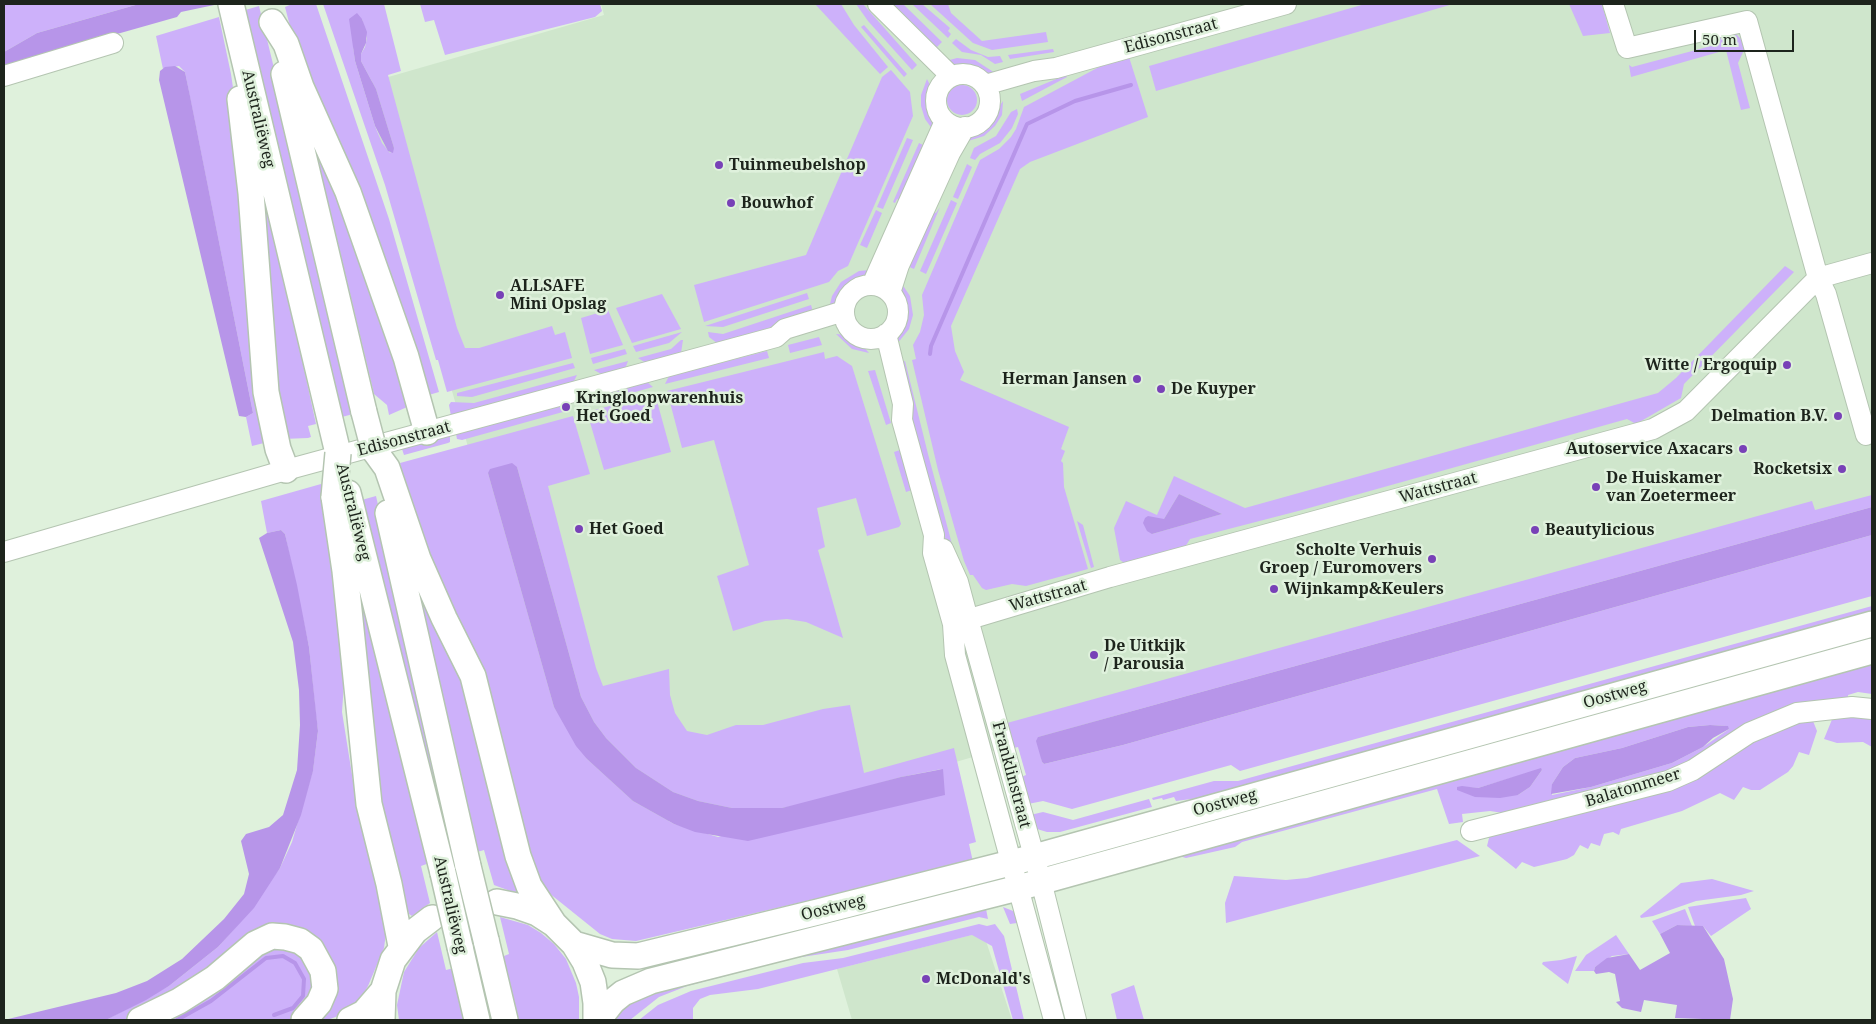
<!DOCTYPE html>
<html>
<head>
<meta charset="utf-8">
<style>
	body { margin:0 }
	#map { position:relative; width:1876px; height:1024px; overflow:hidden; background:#dff1dc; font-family:"Noto Serif",serif }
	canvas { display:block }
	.frame { position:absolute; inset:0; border:5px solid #1d241c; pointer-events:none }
	.scale { position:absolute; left:1694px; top:30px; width:100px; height:22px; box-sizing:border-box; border:2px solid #1d241c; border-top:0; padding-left:6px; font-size:15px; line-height:18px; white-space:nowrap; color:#1d241c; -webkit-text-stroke:4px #dff1dc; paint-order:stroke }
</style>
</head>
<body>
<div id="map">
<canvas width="1876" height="1024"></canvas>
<div class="frame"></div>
<div class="scale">50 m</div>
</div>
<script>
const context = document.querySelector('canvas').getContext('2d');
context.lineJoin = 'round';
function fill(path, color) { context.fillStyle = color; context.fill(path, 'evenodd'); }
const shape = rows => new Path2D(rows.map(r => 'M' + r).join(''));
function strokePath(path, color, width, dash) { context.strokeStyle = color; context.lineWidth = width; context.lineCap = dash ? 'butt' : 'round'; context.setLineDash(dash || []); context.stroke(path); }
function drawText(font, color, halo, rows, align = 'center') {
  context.font = font + ' "Noto Serif",serif'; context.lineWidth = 5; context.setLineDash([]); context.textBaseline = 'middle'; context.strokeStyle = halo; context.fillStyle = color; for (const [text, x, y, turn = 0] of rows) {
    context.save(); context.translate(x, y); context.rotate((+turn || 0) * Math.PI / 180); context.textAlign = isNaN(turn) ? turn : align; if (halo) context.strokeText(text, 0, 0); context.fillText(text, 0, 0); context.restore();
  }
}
const built = shape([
	[601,4,1872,4,1872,496,780,813,630,824,538,691,364,84,604,15],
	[983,932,1012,1020,852,1020,837,969]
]);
const green = shape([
	[4,4,139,4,37,33,4,52],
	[292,4,316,4,389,219,439,392,422,397,296,49,285,7],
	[323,4,384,4,401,71,388,75,457,328,465,348,479,348,552,326,555,335,565,332,572,358,447,392,438,360,436,360,385,185],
	[362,19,367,38,365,47,361,54,361,61,376,89,394,148,390,153,382,143,375,126,355,61,353,46],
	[420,4,600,4,602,11,595,17,445,55,434,20,425,22],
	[815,4,841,4,854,25,888,67,880,74],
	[856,4,863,4,917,65,912,70,868,21],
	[893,4,903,4,942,42,934,50],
	[912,4,922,4,950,28,948,31,951,34,948,38],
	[930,4,948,4,951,13,982,41,1046,32,1048,42,992,50,973,43],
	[1365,4,1453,4,1156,91,1149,66],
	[1569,4,1602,4,1610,33,1583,36],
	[259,6,357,413,338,418,242,11],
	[219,17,231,74,243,156,268,442,252,446,246,417,253,413,185,72,179,66,163,69,156,36],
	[864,25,907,74,904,77,861,27],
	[1726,31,1736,34,1742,40,1745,48,1738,63,1750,108,1741,110,1726,50,1631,77,1629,65,1632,67,1711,46,1718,33],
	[956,39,971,50,988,57,1000,56,1003,62,995,64,981,55,962,52,952,43],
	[1053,49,1054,52,1010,59,1008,55],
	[1129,57,1148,117,1030,162,1020,169,951,326,955,351,964,372,960,380,1069,427,1061,449,1065,451,1061,461,1063,463,1064,487,1088,569,1026,586,1012,584,986,590,982,588,973,575,970,575,964,561,938,470,912,360,916,359,913,345,920,332,924,315,922,295,980,160,999,149,1011,137,1016,129,1024,107,1099,67],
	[957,58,975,60,995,73,985,75,974,68,952,65,946,61],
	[891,70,910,92,913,116,848,266,838,271,829,282,704,322,694,285,806,255,882,77],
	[1066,75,1067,77,1022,101,1020,94],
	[927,79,930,85,929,103,934,121,933,130,925,119,921,106,921,95],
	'947 100a15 15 0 1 1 30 0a15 15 0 1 1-30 0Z',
	[298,91,414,404,389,415,387,405,374,394,336,235],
	[1003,101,1002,115,995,126,984,136,965,142,968,136,988,123],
	[1017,109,1018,114,1012,128,1000,143,980,154,975,160,970,158,974,148,996,136,1011,112],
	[248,113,295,307,300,350,316,424,308,426,311,437,308,438,283,439],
	[907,138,913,140,883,209,877,207],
	[919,143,929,148,900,201,897,199,895,203,893,202],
	[967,164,972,167,958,199,953,197],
	[951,200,957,203,926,274,920,271],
	[940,207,914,269,905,265,933,212,936,213],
	[876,210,882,213,867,248,860,245],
	[1785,266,1794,272,1684,384,1681,398,1636,424,1627,419,1302,510,1190,539,1182,552,1126,564,1120,560,1114,528,1126,501,1157,515,1174,476,1245,508,1658,393,1676,378],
	[1179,494,1222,514,1152,534,1164,519],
	[870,270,864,277,848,287,837,303,829,308,832,296,841,282,859,271],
	[900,281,910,296,913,315,909,329,897,344,895,337,905,314,899,291],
	[807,293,809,299,723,327,705,326],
	[662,294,681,329,632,343,616,308],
	[811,305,814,315,717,343,709,337,708,332,723,334],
	[608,310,623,345,590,354,581,318],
	[682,332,669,343,636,352,633,346],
	[836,334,846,335,861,344,869,353,852,349],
	[819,337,822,345,790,353,788,345],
	[681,340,683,340,681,353,646,363,638,358,671,349],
	[625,349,627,354,593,364,591,358],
	[767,351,769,358,665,384,669,376],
	[824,352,825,359,837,356,852,366,901,524,899,527,867,536,856,498,817,508,825,547,818,550,843,638,806,622,787,619,765,621,733,631,717,576,749,565,714,440,682,448,667,391],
	[628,361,625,369,603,375,594,370],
	[905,361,928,454,957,563,946,542,897,364],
	[573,363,575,368,472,397,457,396,457,393],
	[875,370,891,423,886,425,868,371],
	[577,375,573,383,451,416,449,405,451,402,474,403],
	[647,382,653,387,585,406,588,398],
	[655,394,671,452,604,470,587,412],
	[562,405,566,405,570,410,462,440,457,439,456,434],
	[573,416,590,474,548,486,596,668,603,686,669,669,670,695,675,713,687,731,707,735,736,725,763,725,823,709,850,705,864,773,954,748,976,842,969,844,973,862,636,941,612,939,600,934,544,889,534,878,446,604,405,490,400,463],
	[517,467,581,697,594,722,606,738,636,768,673,792,698,801,732,808,767,809,782,808,812,802,901,777,942,769,718,837,674,824,633,801,587,759,554,707,488,473],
	[450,436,450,442,448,443,404,455,402,449],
	[900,450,912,490,906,492,894,452],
	[321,484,328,510,345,668,342,712,353,781,387,925,384,948,368,986,359,1002,341,1015,330,1019,311,1020,321,1010,301,935,128,1020,106,1020,169,986,218,947,234,929,280,868,292,842,313,770,318,731,316,716,309,647,285,534,281,530,267,533,261,501],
	[1872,495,1872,507,1038,737,1042,762,1044,764,1123,745,1872,535,1872,596,1240,771,1231,765,1072,809,1043,801,1023,805,1021,777,1026,775,1018,747,1014,748,1007,723,1812,501,1815,510],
	[376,496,457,852,460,867,450,869,358,501],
	[1077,521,1083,525,1094,567,1091,568],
	[406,547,455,654,521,895,494,885,484,850,474,853],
	[352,557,432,862,421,866,430,903,412,916,409,914,402,890,371,761],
	[1872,606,1872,615,1214,796,1176,801,1174,797,1163,800,1162,798,1153,800,1152,798,1214,781,1238,781],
	[1872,664,1872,694,1858,692,1848,695,1848,702,1685,767,1510,814,1490,811,1462,814,1463,822,1449,824,1437,789,1242,842,1235,847,1186,858,1169,853,1675,711,1745,699],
	[1710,725,1727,726,1729,729,1703,747,1672,763,1591,787,1552,795,1552,784,1563,767,1575,758,1622,748,1688,727],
	[1541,769,1542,770,1530,787,1518,795,1457,787,1478,788],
	[1833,717,1872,717,1872,747,1863,742,1837,743,1824,739],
	[1813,721,1817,731,1809,755,1799,752,1793,766,1788,772,1760,790,1751,790,1743,787,1734,800,1720,793,1682,811,1621,829,1619,835,1613,832,1604,834,1600,846,1591,843,1588,849,1580,845,1574,855,1567,859,1534,867,1522,862,1516,869,1487,846,1490,834,1630,796,1777,726],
	[1149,799,1152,807,1060,832,1047,832,1037,829,1026,816,1043,812,1073,820],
	[1457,840,1480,856,1226,923,1225,903,1234,876,1286,880,1307,878],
	[1712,879,1754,891,1741,895,1696,901,1653,916,1641,918,1640,916,1681,883],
	[1746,898,1751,909,1711,936,1703,926,1695,926,1688,907],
	[1003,907,1013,911,1024,922,1010,924],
	[986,909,988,919,979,917,848,950,795,958,687,986,659,997,630,1020,610,1020,630,998],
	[1685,909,1692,926,1677,925,1660,934,1652,921],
	[500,917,528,925,541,933,554,944,566,959,576,983,579,997,579,1020,514,1020,499,958,509,954],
	[979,924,987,926,995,924,1004,936,1024,1020,1013,1020,992,946,972,935,758,989,710,995,700,999,693,1008,693,1020,639,1020,658,1005,691,991,803,963,843,958],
	[437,932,446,970,458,967,469,1020,399,1020,397,1005,404,972,419,948],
	[1616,935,1629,954,1612,956,1595,967,1594,971,1575,971,1586,955],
	[277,945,303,956,312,968,315,991,292,1019,149,1020],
	[1577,956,1568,984,1542,964,1543,962,1561,960],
	[1134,985,1144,1020,1117,1020,1111,994]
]);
const water = shape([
	[139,4,219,4,181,12,177,17,4,66,4,52,37,33],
	[357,13,362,19,367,32,366,43,361,54,361,61,376,89,394,148,393,153,388,151,375,126,355,61,349,19],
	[175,66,185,72,190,96,253,413,246,417,239,416,159,80,160,71,165,67],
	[512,463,517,467,581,697,594,722,606,738,636,768,673,792,698,801,732,808,782,808,901,777,943,769,945,795,748,841,695,832,674,824,633,801,587,759,576,746,554,707,488,473,490,469],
	[1179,494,1222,514,1152,534,1147,531,1143,523,1145,518,1148,516,1164,519],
	[1872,507,1872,535,1123,745,1044,764,1042,762,1036,741,1038,737],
	[281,530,285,534,297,585,309,647,318,731,313,771,301,815,280,868,254,908,218,947,169,986,146,1000,106,1020,4,1020,116,993,147,981,182,959,224,919,244,894,249,874,241,841,246,834,269,827,283,815,297,770,300,725,299,690,293,642,259,538,267,533],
	[1710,725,1728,726,1729,729,1713,738,1703,747,1672,763,1591,787,1551,794,1552,784,1563,767,1575,758,1622,748,1688,727],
	[1541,768,1542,770,1530,787,1518,795,1500,798,1475,797,1457,790,1457,787,1462,786,1478,788],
	[1677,925,1703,926,1724,959,1733,999,1730,1020,1675,1018,1677,1005,1644,1000,1641,1012,1622,1008,1616,1002,1620,1001,1615,974,1609,972,1596,974,1594,971,1595,967,1607,958,1629,954,1640,970,1670,953,1660,934]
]);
const stream = shape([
	[930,354,931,346,1027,124,1075,101,1131,85],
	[177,1020,211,1001,266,958,283,956,295,963,304,979,303,996,293,1008,274,1015]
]);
const minor = shape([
	[878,4,951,76],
	[1613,4,1627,48,1747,21,1818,278,1826,294,1866,435],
	'936 101a27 27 0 1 1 54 0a27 27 0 1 1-54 0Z',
	[4,76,113,43],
	[985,85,1034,71,1056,68,1286,4],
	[872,285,945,121],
	'844 312a27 27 0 1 1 54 0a27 27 0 1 1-54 0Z',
	[890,293,899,265,950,153,965,127],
	[886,334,903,404,902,420,934,535,933,553,953,624,955,655,1054,1020],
	[943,549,958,582,968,619,1041,881,1076,1020],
	[4,552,286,470,776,337,785,329,844,311],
	[953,624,1110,577,1653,429,1686,411,1818,278,1872,263],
	[1471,831,1668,781,1693,770,1749,733,1797,713,1852,707,1872,709]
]);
const major = shape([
	[231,4,338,453],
	[272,22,286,44,301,87,348,192,406,357,427,432],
	[284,74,364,412],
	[240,99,251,193,266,392,278,449,286,470],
	[374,450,387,468,418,559,444,618,473,676,518,856,529,886,554,924],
	[348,493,443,873],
	[334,497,345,571,369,804,389,884,401,946],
	[388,513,468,866],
	[497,902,517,906,537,913,554,924,574,944,585,962,593,982,596,1003,596,1020],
	[486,940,505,1020],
	[574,944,612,955,638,956,818,912,1034,857,1872,624],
	[460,947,477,1020],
	[140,1020,179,1001,215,978,255,944,272,936,285,937,300,941,311,949,323,971,325,989,319,1003,304,1020],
	[350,1020,364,1013,383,991],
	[382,1020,383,991,393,960,415,931,432,918],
	[598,1020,613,1001,623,993,651,981,1018,888,1872,651]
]);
const majorBridge = shape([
	[364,412,374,450],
	[334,497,338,453],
	[468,866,486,940],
	[443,873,460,947]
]);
const markers = [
	[719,165,5,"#7841b7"],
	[731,203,5,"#7841b7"],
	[500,295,5,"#7841b7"],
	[1787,365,5,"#7841b7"],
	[1137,379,5,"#7841b7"],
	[1161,389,5,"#7841b7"],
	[566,407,5,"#7841b7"],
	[1838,416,5,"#7841b7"],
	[1743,449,5,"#7841b7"],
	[1842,469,5,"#7841b7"],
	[1596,487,5,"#7841b7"],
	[579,529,5,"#7841b7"],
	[1535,530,5,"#7841b7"],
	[1432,559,5,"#7841b7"],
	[1274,589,5,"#7841b7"],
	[1094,655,5,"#7841b7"],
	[926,979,5,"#7841b7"]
];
const streetNames = [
	["Edisonstraat",1171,36,-15],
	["Australiëweg",258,119,77],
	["Edisonstraat",404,439,-15],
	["Wattstraat",1438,488,-15],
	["Australiëweg",353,512,76],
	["Wattstraat",1048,596,-16],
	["Oostweg",1615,695,-16],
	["Franklinstraat",1011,775,75],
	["Balatonmeer",1633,788,-17],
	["Oostweg",1225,803,-15],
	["Australiëweg",450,905,77],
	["Oostweg",833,908,-14]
];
const poiNames = [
	["Tuinmeubelshop",729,165],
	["Bouwhof",741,203],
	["ALLSAFE",510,286],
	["Mini Opslag",510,304],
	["Witte / Ergoquip",1777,365,"right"],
	["Herman Jansen",1127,379,"right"],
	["De Kuyper",1171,389],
	["Kringloopwarenhuis",576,398],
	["Het Goed",576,416],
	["Delmation B.V.",1828,416,"right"],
	["Autoservice Axacars",1733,449,"right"],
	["Rocketsix",1832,469,"right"],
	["De Huiskamer",1606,478],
	["van Zoetermeer",1606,496],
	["Het Goed",589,529],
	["Beautylicious",1545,530],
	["Scholte Verhuis",1422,550,"right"],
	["Groep / Euromovers",1422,568,"right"],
	["Wijnkamp&Keulers",1284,589],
	["De Uitkijk",1104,646],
	["/ Parousia",1104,664],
	["McDonald's",936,979]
];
fill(built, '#cfe6cc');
fill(green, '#cdb1fa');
fill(water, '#b795e9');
strokePath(stream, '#b795e9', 4);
strokePath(minor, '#b4c5b1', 22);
strokePath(major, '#b4c5b1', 28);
strokePath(minor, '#fff', 20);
strokePath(major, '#fff', 25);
strokePath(majorBridge, '#b4c5b1', 28, []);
strokePath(majorBridge, '#fff', 25);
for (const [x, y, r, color] of markers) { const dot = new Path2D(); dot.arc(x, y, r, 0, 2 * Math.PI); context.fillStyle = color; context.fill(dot); strokePath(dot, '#dff1dc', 2); }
drawText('16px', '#1d241c', '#dff1dc', streetNames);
drawText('bold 16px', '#1d241c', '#dff1dc', poiNames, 'left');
</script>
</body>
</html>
